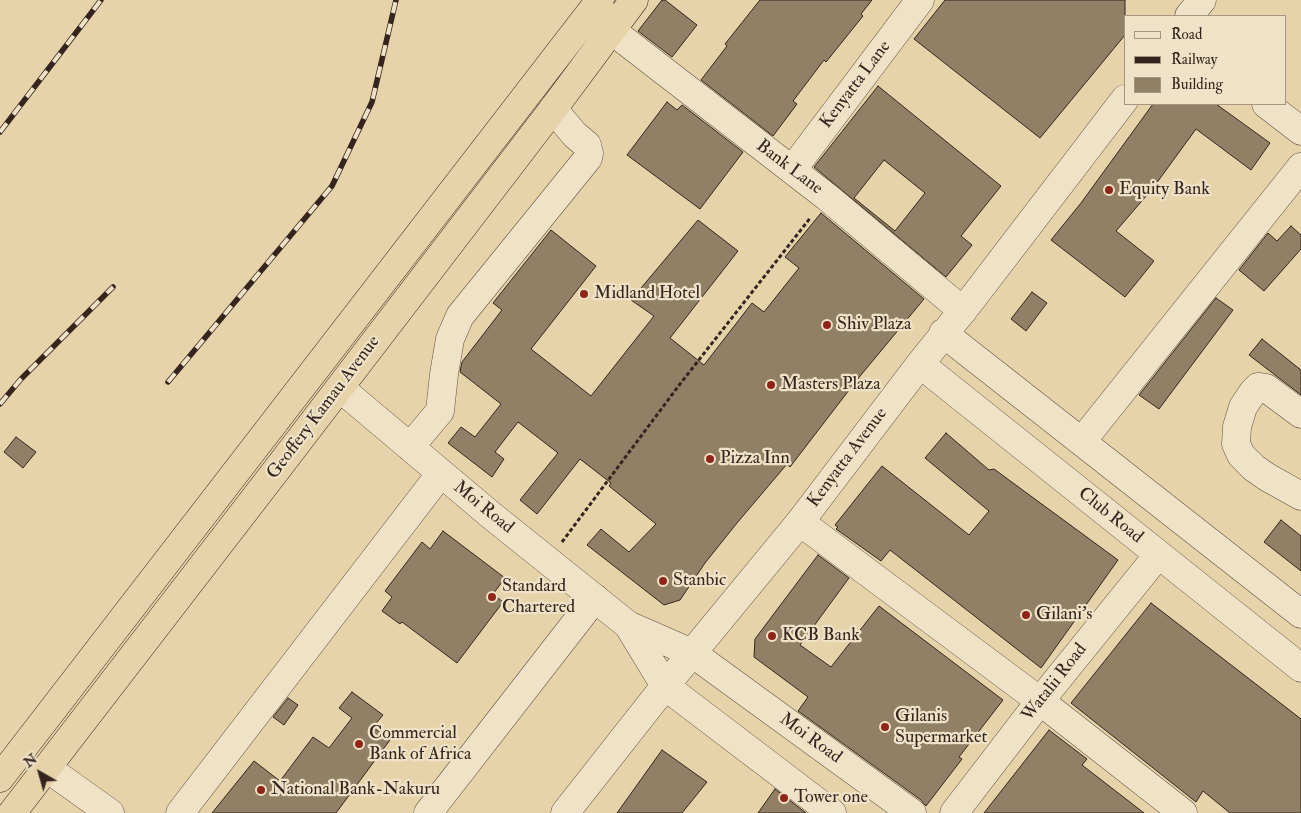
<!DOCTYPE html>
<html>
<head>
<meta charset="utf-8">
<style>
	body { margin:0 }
	#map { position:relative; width:1301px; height:813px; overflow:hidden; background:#e6d3a9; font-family:"IM FELL Double Pica",serif }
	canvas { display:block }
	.legend { position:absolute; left:1124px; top:15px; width:162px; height:90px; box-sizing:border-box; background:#efe2c7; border:1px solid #a59683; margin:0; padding:6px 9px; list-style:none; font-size:15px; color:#35251e }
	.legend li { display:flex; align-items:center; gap:10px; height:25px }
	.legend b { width:25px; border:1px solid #a59683 }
	.north { position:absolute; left:15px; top:748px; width:50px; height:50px; -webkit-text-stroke:4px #efe2c7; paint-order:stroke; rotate:322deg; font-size:14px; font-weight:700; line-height:20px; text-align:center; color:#35251e }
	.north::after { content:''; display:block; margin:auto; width:18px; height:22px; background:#35251e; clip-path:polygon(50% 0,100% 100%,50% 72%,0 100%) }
</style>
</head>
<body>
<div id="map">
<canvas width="1301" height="813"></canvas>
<ul class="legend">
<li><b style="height:6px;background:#efe2c7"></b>Road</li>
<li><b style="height:6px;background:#35251e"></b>Railway</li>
<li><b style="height:14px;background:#917f66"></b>Building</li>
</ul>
<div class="north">N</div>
</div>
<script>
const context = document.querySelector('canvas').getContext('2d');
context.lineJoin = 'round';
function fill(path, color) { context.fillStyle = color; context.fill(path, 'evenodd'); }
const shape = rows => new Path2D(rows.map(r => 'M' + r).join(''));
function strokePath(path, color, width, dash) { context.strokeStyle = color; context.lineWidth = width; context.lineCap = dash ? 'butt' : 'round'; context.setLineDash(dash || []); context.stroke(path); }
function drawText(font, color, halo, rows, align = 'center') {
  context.font = font + ' "IM FELL Double Pica",serif'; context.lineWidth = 4.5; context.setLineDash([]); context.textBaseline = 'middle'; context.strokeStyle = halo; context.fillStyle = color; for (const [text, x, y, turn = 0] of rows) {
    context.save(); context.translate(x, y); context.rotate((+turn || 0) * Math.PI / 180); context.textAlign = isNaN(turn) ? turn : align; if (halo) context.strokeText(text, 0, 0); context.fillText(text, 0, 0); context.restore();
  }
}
const building = shape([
	[662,0,665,0,697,25,672,57,638,31,662,0],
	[760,0,872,0,861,14,863,16,826,62,824,60,793,101,797,104,773,136,701,80,727,46,725,44,760,0],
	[945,0,1125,0,1125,35,1040,138,914,39,945,0],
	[878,86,1001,186,961,236,972,245,946,277,814,167,878,86],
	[884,160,925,193,895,231,854,198,884,160],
	[667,102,677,110,682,105,743,152,700,209,627,155,667,102],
	[1153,104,1216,104,1270,143,1251,170,1196,129,1153,188,1116,231,1154,261,1125,297,1051,240,1081,203,1153,104],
	[821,213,924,299,856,381,790,467,787,464,737,523,705,563,680,600,664,605,587,545,601,529,629,552,656,524,609,486,611,483,580,459,537,514,520,500,558,453,518,422,495,452,504,459,492,477,448,443,461,427,475,437,501,404,460,372,462,362,502,310,493,303,551,230,596,266,531,349,591,396,654,316,631,300,698,220,738,251,670,338,704,365,752,303,764,312,799,268,785,257,821,213],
	[1291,226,1301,235,1301,249,1264,291,1239,270,1268,233,1277,241,1291,226],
	[1032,292,1047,303,1026,331,1011,319,1032,292],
	[1216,298,1233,310,1159,409,1139,395,1216,298],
	[1262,339,1301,370,1301,395,1249,355,1262,339],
	[946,433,989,470,994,469,1118,560,1041,668,890,550,881,561,836,529,838,527,835,525,882,466,969,535,989,511,925,458,946,433],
	[16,437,36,452,23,468,4,452,16,437],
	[1281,520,1301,536,1301,571,1264,542,1281,520],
	[443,531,505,578,493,594,503,602,457,663,402,622,400,624,382,611,392,597,385,591,422,542,430,549,443,531],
	[818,555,849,578,800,645,831,667,879,606,1003,700,959,757,962,759,926,806,921,800,798,711,808,697,754,657,755,639,818,555],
	[1151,603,1301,719,1301,813,1230,813,1203,791,1196,802,1071,703,1151,603],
	[352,692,383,715,373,727,390,740,336,813,212,813,254,761,280,781,313,737,329,748,352,718,339,708,352,692],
	[288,698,298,705,284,725,273,717,288,698],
	[1049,730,1087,759,1082,765,1144,813,984,813,1049,730],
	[662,750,707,782,682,813,617,813,662,750],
	[775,789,806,813,758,813,775,789]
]);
const path = shape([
	[562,542,680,384,811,217]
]);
const minor = shape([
	[1189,16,1202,0],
	[611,30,827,197,963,311],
	[1266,104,1301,131],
	[792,170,920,0],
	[943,333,1301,614],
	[920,364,1301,668],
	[340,388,492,516,628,625,692,653,912,813],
	[1301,414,1266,388,1258,387,1253,392,1243,407,1237,427,1236,444,1241,455,1254,468,1267,477,1301,496],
	[1082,441,1301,167],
	[410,447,440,411,444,374,450,339,460,316,588,158,589,153,587,145,575,135,553,109],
	[800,522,1040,701,1183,813],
	[628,625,665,686,832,813],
	[47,768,110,813],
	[180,813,441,473],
	[428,813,595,598],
	[565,813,665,686,800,522,920,364,972,299,1125,99],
	[954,813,1040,701,1158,555]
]);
const highway = shape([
	[0,778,600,0],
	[12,813,281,464,553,109,634,0]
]);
const rail = shape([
	[0,132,101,0],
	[168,382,332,186,372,102,396,0],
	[0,404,21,379,113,287]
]);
const markers = [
	[1109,190,5,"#8f2418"],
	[584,294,5,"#8f2418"],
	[827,325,5,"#8f2418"],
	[771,385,5,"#8f2418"],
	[710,459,5,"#8f2418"],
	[663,581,5,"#8f2418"],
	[492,597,5,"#8f2418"],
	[1026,615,5,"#8f2418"],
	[772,636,5,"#8f2418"],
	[885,727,5,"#8f2418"],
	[359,744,5,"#8f2418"],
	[261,790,5,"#8f2418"],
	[784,798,5,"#8f2418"]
];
const streetNames = [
	["Kenyatta Lane",856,85,-53],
	["Bank Lane",789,168,37],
	["Geoffery Kamau Avenue",324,408,-53],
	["Kenyatta Avenue",848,458,-53],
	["Moi Road",483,508,39],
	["Club Road",1110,516,39],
	["Watalii Road",1055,683,-52],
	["Moi Road",810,739,36]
];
const poiNames = [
	["Equity Bank",1119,190],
	["Midland Hotel",594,294],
	["Shiv Plaza",837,325],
	["Masters Plaza",781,385],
	["Pizza Inn",720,459],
	["Stanbic",673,581],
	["Standard",502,587],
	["Chartered",502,608],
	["Gilani's",1036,615],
	["KCB Bank",782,636],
	["Gilanis",895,717],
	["Supermarket",895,738],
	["Commercial",369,734],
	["Bank of Africa",369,755],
	["National Bank-Nakuru",271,790],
	["Tower one",794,798]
];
fill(building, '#917f66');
strokePath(building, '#35251e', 1);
strokePath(minor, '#615041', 29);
strokePath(highway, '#35251e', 29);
strokePath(path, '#35251e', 3, [4, 2.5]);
strokePath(minor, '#efe2c7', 28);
strokePath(highway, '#e6d3a9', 28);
strokePath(rail, '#35251e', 5.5);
strokePath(rail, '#efe2c7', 4, [11]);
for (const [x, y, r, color] of markers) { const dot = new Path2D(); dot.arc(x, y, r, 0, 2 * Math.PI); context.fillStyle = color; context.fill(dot); strokePath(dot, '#efe2c7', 2); }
drawText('18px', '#35251e', '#efe2c7', streetNames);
drawText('18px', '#35251e', '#efe2c7', poiNames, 'left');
</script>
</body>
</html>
